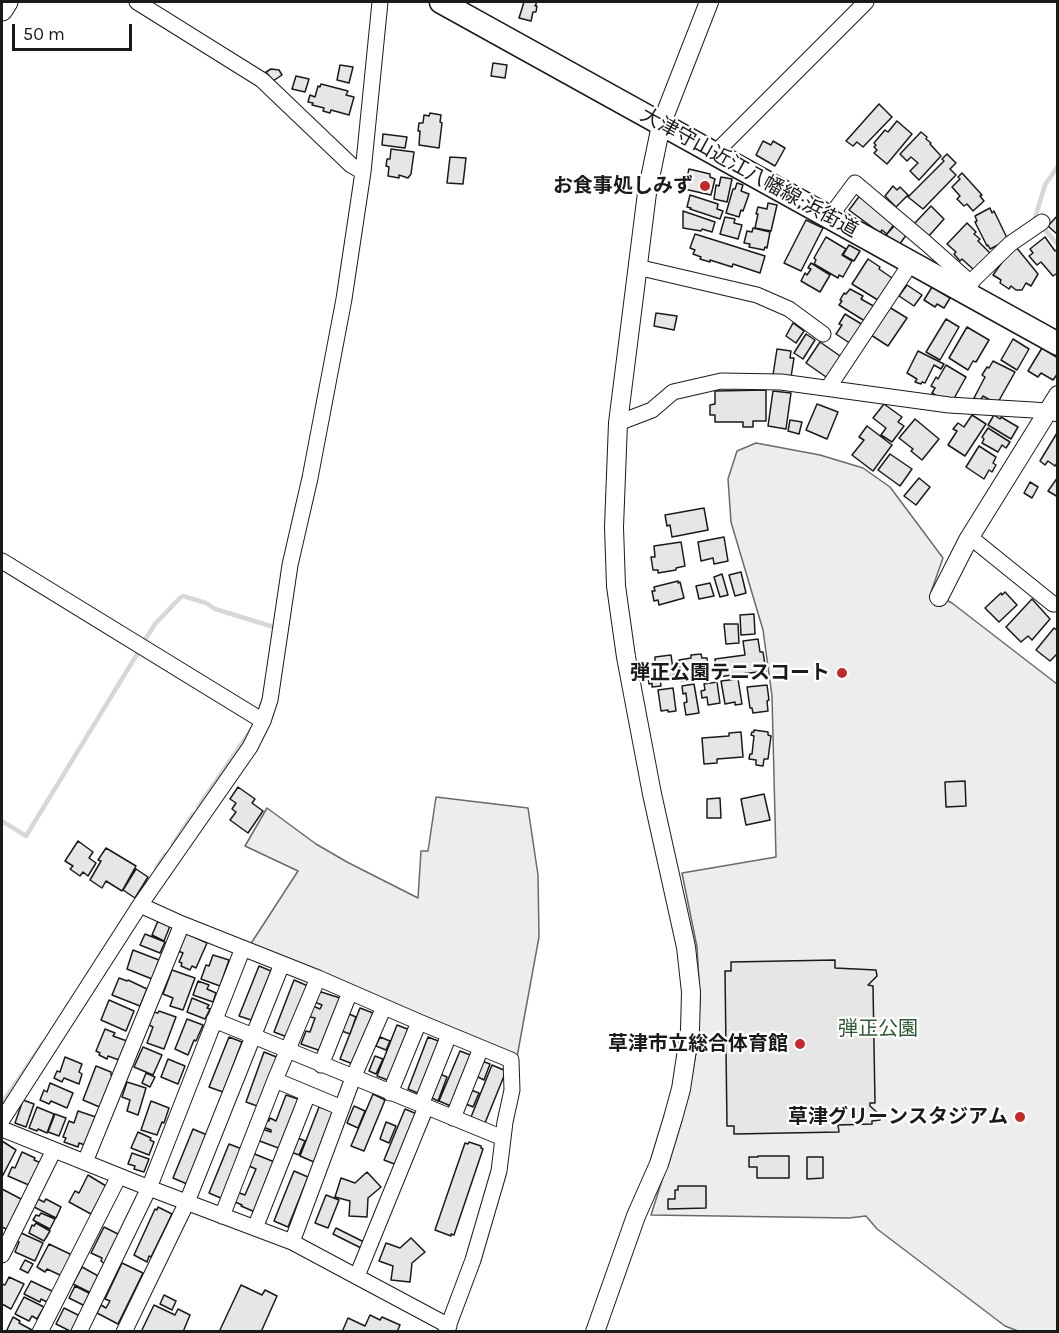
<!DOCTYPE html>
<html>
<head>
<meta charset="utf-8">
<style>
	body { margin:0 }
	#map { position:relative; width:1059px; height:1333px; overflow:hidden; background:#fff; font-family:Karla,sans-serif }
	canvas { display:block }
	.frame { position:absolute; inset:0; border:3px solid #1a1a1a; pointer-events:none }
	.scale { position:absolute; left:12px; top:24px; width:120px; height:27px; box-sizing:border-box; border:3px solid #1a1a1a; border-top:0; padding-left:8px; font-size:18px; line-height:21px; white-space:nowrap; color:#1a1a1a; -webkit-text-stroke:4px #fff; paint-order:stroke }
</style>
</head>
<body>
<div id="map">
<canvas width="1059" height="1333"></canvas>
<div class="frame"></div>
<div class="scale">50 m</div>
</div>
<script>
const context = document.querySelector('canvas').getContext('2d');
context.lineJoin = 'round';
function fill(path, color) { context.fillStyle = color; context.fill(path, 'evenodd'); }
const shape = rows => new Path2D(rows.map(r => 'M' + r).join(''));
function strokePath(path, color, width, dash) { context.strokeStyle = color; context.lineWidth = width; context.lineCap = dash ? 'butt' : 'round'; context.setLineDash(dash || []); context.stroke(path); }
function drawText(font, color, halo, rows, align = 'center') {
  context.font = font + ' Karla,"Noto Sans JP",sans-serif'; context.lineWidth = 4.5; context.setLineDash([]); context.textBaseline = 'middle'; context.strokeStyle = halo; context.fillStyle = color; for (const [text, x, y, turn = 0] of rows) {
    context.save(); context.translate(x, y); context.rotate((+turn || 0) * Math.PI / 180); context.textAlign = isNaN(turn) ? turn : align; if (halo) context.strokeText(text, 0, 0); context.fillText(text, 0, 0); context.restore();
  }
}
const built = shape([
	[756,443,820,455,863,468,890,487,943,558,931,592,952,603,1057,684,1057,1331,1018,1331,1005,1326,877,1229,866,1216,849,1218,651,1215,671,1152,690,1085,698,1042,700,999,697,947,682,873,776,857,772,696,763,630,731,522,728,479,737,451,756,443],
	[436,797,528,808,538,875,539,937,517,1057,250,945,298,871,245,846,267,808,316,844,347,862,418,898,421,851,428,851,436,797]
]);
const stream = shape([
	[1058,166,1045,185,1035,218,1058,245],
	[145,640,155,624,180,598,183,596,206,603,215,609,274,627,274,629],
	[198,807,251,730],
	[2,821,26,836,139,651],
	[173,844,193,814],
	[156,868,165,855],
	[2,1103,43,1043]
]);
const building = shape([
	[524,2,537,2,535,6,537,6,536,12,533,12,531,21,519,18,524,2],
	[493,63,507,65,505,78,491,76,493,63],
	[340,65,353,67,349,83,337,80,340,65],
	[271,69,279,70,282,75,273,81,266,72,271,69],
	[296,76,309,79,305,92,292,89,296,76],
	[321,84,348,91,346,95,354,97,349,115,331,110,330,113,323,111,324,108,312,105,313,103,308,102,310,95,315,97,318,86,320,87,321,84],
	[879,104,892,117,863,147,857,142,853,146,846,141,879,104],
	[430,113,441,115,440,122,442,123,439,148,419,145,420,131,418,131,419,123,423,123,424,115,429,116,430,113],
	[897,121,912,134,887,164,874,153,877,150,874,147,876,145,874,143,885,130,888,132,897,121],
	[921,132,927,137,926,139,931,143,930,144,941,156,919,180,910,171,918,163,911,157,907,161,900,154,921,132],
	[383,134,407,137,405,148,382,145,383,134],
	[763,141,771,145,773,141,785,148,775,166,756,155,763,141],
	[391,149,414,152,411,174,408,178,399,175,399,178,388,176,389,167,386,166,387,159,390,159,391,149],
	[947,154,956,163,950,169,956,175,923,209,908,197,944,161,942,159,947,154],
	[450,157,466,158,463,184,447,183,450,157],
	[689,169,710,174,710,177,715,179,711,195,684,189,689,169],
	[962,173,982,195,980,196,984,201,973,211,967,204,964,206,957,199,960,196,952,187,960,179,958,177,962,173],
	[721,177,732,179,727,202,714,199,716,185,719,186,721,177],
	[737,183,743,185,741,191,749,194,743,211,741,210,739,217,726,213,733,189,735,189,737,183],
	[893,186,897,190,900,187,908,195,896,207,885,196,893,186],
	[861,194,895,223,887,234,882,230,880,233,849,210,861,194],
	[690,195,718,204,717,209,723,211,720,219,690,209,691,208,687,207,690,195],
	[768,203,777,205,771,231,755,228,758,214,756,214,758,207,767,209,768,203],
	[931,206,944,219,928,237,914,224,931,206],
	[990,208,992,213,994,211,1008,240,990,249,988,245,987,246,975,222,977,221,975,216,990,208],
	[683,211,715,222,712,232,702,229,701,231,683,228,683,211],
	[1058,215,1058,235,1048,226,1058,215],
	[725,217,735,219,734,223,742,225,738,239,720,234,725,217],
	[806,220,823,228,801,271,784,263,806,220],
	[967,223,976,232,974,234,980,239,978,241,991,254,975,271,962,259,960,261,954,254,956,252,947,244,967,223],
	[895,225,907,234,899,245,886,235,895,225],
	[753,228,770,232,767,248,765,247,764,250,749,247,750,244,744,243,747,231,752,232,753,228],
	[695,234,765,256,760,273,733,264,732,267,710,260,710,262,700,259,701,257,693,254,695,250,690,248,695,234],
	[826,237,846,249,842,255,852,261,843,277,839,275,838,278,814,264,816,260,814,258,826,237],
	[1045,237,1055,251,1058,249,1058,274,1056,274,1053,276,1041,262,1037,265,1029,256,1033,253,1030,249,1045,237],
	[849,245,860,251,854,261,843,255,849,245],
	[1016,247,1038,274,1031,286,1026,283,1022,290,1016,290,1011,286,1009,289,1000,283,1001,280,993,275,1008,254,1016,247],
	[868,259,880,267,879,269,895,280,881,302,852,284,868,259],
	[811,263,830,275,820,292,801,281,805,273,807,275,811,269,808,268,811,263],
	[907,285,922,295,914,306,899,296,907,285],
	[932,287,950,298,944,308,937,304,935,307,924,300,932,287],
	[850,289,863,296,861,299,877,308,868,323,839,305,842,301,840,300,844,293,846,294,850,289],
	[889,307,907,318,888,346,871,335,889,307],
	[656,313,677,316,674,330,654,326,656,313],
	[845,314,863,325,851,344,836,334,842,325,839,324,845,314],
	[946,319,959,327,940,360,926,352,946,319],
	[793,323,804,331,796,343,786,336,793,323],
	[967,327,989,340,976,362,973,361,968,370,949,358,967,327],
	[806,334,815,340,803,359,794,353,806,334],
	[1013,339,1029,349,1017,370,1001,360,1013,339],
	[820,342,843,358,829,379,806,363,820,342],
	[1042,348,1058,358,1058,373,1053,380,1041,373,1038,377,1028,371,1042,348],
	[777,349,791,351,790,358,794,358,791,377,773,375,777,349],
	[918,351,944,364,941,369,934,365,925,383,922,382,921,384,915,382,917,379,907,373,918,351],
	[993,361,1015,372,997,404,983,396,980,401,974,398,985,377,982,375,987,367,989,368,993,361],
	[946,365,966,377,952,402,943,400,932,393,935,388,931,386,936,377,938,379,946,365],
	[766,390,766,421,753,421,753,427,743,427,743,422,715,422,715,415,710,415,710,405,715,404,715,391,766,390],
	[773,391,791,393,786,429,768,426,773,391],
	[817,404,838,412,827,439,806,430,817,404],
	[884,404,902,417,898,422,904,426,892,442,881,435,886,428,873,418,884,404],
	[972,415,986,424,965,456,948,445,957,431,953,429,958,423,964,427,972,415],
	[994,415,1000,419,1001,417,1018,427,1011,439,988,425,994,415],
	[915,419,939,439,922,460,911,451,913,449,899,438,915,419],
	[790,420,802,422,799,434,788,431,790,420],
	[867,426,892,445,873,471,852,455,864,440,859,437,867,426],
	[988,428,1010,442,1006,448,1002,445,998,452,982,443,984,439,982,437,988,428],
	[1057,433,1058,462,1055,466,1048,461,1045,465,1040,461,1057,433],
	[979,446,996,457,993,463,996,465,992,472,989,470,984,479,966,467,979,446],
	[890,454,912,469,900,486,878,470,890,454],
	[1058,477,1058,497,1048,491,1058,477],
	[919,478,930,487,916,505,904,496,919,478],
	[1030,482,1038,487,1032,498,1024,493,1030,482],
	[704,508,708,530,672,537,670,525,667,526,665,515,704,508],
	[724,537,728,561,714,564,713,558,701,561,698,542,724,537],
	[681,542,685,566,676,568,676,570,658,573,658,570,653,570,651,557,655,557,654,546,681,542],
	[741,572,746,593,735,596,729,575,741,572],
	[722,574,728,595,720,597,714,577,722,574],
	[678,581,678,583,680,582,684,598,659,605,658,600,654,601,652,591,655,591,654,587,678,581],
	[710,583,714,596,699,599,696,586,710,583],
	[1005,592,1017,605,999,622,985,608,1001,593,1002,595,1005,592],
	[1032,599,1050,619,1032,640,1028,636,1021,642,1006,627,1032,599],
	[754,614,755,634,741,635,740,615,754,614],
	[724,624,738,624,739,643,726,644,724,624],
	[1054,628,1058,631,1058,653,1050,661,1036,650,1054,628],
	[758,639,760,652,763,652,766,671,717,677,715,659,745,655,743,641,758,639],
	[701,654,702,658,707,658,709,675,704,676,704,678,681,681,679,660,691,658,691,655,701,654],
	[671,655,674,676,660,678,661,686,652,687,652,683,649,684,646,663,655,662,655,657,671,655],
	[738,679,742,704,735,705,735,702,725,704,721,681,738,679],
	[717,682,720,703,708,705,707,697,702,698,701,691,705,690,704,684,717,682],
	[694,684,699,713,686,715,684,703,687,702,686,693,683,694,682,686,694,684],
	[767,685,769,700,767,701,768,711,753,713,752,708,750,708,747,687,767,685],
	[673,688,676,711,668,712,668,710,661,711,658,690,673,688],
	[754,730,768,732,768,735,771,736,768,759,764,759,763,766,756,765,756,760,749,759,750,754,752,754,754,736,751,735,752,732,754,732,754,730],
	[741,732,743,757,717,759,717,763,704,764,702,738,729,736,729,733,741,732],
	[965,781,966,806,946,807,945,782,965,781],
	[238,787,255,799,252,803,263,811,248,833,230,820,236,812,232,809,236,803,230,799,238,787],
	[764,794,770,820,746,825,741,799,764,794],
	[720,798,721,818,707,818,707,799,720,798],
	[78,841,93,852,89,858,96,863,88,876,83,872,80,876,70,869,73,866,65,861,78,841],
	[106,848,136,866,122,891,106,881,102,888,90,880,101,861,98,860,106,848],
	[136,869,148,877,135,898,123,890,136,869],
	[158,921,170,926,164,941,152,935,158,921],
	[186,933,207,943,196,968,192,966,190,970,181,966,182,963,179,962,183,953,178,951,186,933],
	[145,934,165,942,160,953,140,945,145,934],
	[133,950,159,960,152,979,127,969,133,950],
	[213,955,229,960,220,986,201,979,206,965,209,966,213,955],
	[835,960,835,968,876,970,877,976,868,985,873,986,875,1103,870,1103,870,1106,880,1115,880,1120,872,1121,872,1124,838,1125,839,1132,734,1134,734,1126,727,1126,725,971,731,971,731,962,835,960],
	[259,966,271,971,251,1020,239,1016,259,966],
	[172,970,195,978,183,1010,170,1006,173,998,163,994,172,970],
	[119,978,127,981,128,980,147,989,140,1006,112,995,119,978],
	[294,980,308,986,287,1037,274,1032,294,980],
	[198,981,209,985,207,989,216,993,213,1002,193,995,198,981],
	[318,991,340,998,321,1051,301,1044,306,1031,310,1032,315,1018,310,1017,313,1006,320,1009,322,1005,314,1002,318,991],
	[192,998,209,1005,207,1008,210,1009,205,1019,187,1012,192,998],
	[109,1000,134,1011,126,1031,101,1020,109,1000],
	[360,1008,373,1013,353,1064,340,1059,360,1008],
	[159,1011,176,1017,164,1049,147,1043,153,1027,149,1025,154,1012,158,1013,159,1011],
	[347,1013,356,1017,350,1034,339,1030,347,1013],
	[187,1019,203,1025,196,1041,194,1040,188,1055,175,1049,187,1019],
	[397,1025,410,1030,390,1081,377,1076,397,1025],
	[105,1029,115,1033,113,1036,127,1041,119,1060,108,1056,107,1059,99,1055,100,1053,96,1051,105,1029],
	[229,1037,242,1042,223,1092,209,1087,229,1037],
	[380,1037,390,1041,386,1050,376,1046,380,1037],
	[428,1037,441,1042,420,1094,408,1089,428,1037],
	[143,1047,162,1055,153,1075,134,1067,143,1047],
	[460,1051,473,1056,453,1107,439,1101,460,1051],
	[264,1052,279,1058,260,1107,246,1102,264,1052],
	[375,1056,383,1059,376,1074,369,1071,375,1056],
	[65,1057,82,1064,79,1072,82,1074,79,1084,64,1078,62,1082,54,1078,57,1071,60,1072,65,1057],
	[168,1059,185,1066,178,1084,161,1077,168,1059],
	[482,1061,490,1064,484,1080,476,1076,482,1061],
	[492,1065,506,1071,485,1123,471,1117,492,1065],
	[96,1066,111,1072,111,1075,115,1077,102,1108,83,1100,96,1066],
	[146,1073,155,1077,150,1087,142,1083,146,1073],
	[440,1074,447,1077,438,1101,430,1097,440,1074],
	[127,1082,146,1088,138,1115,127,1111,130,1100,122,1097,127,1082],
	[50,1083,73,1093,67,1108,51,1101,49,1104,40,1100,44,1090,47,1092,50,1083],
	[471,1090,479,1093,473,1107,466,1104,471,1090],
	[373,1094,385,1100,364,1151,351,1146,373,1094],
	[286,1095,301,1100,281,1149,257,1140,262,1129,271,1132,271,1130,263,1127,266,1120,269,1121,270,1118,276,1121,286,1095],
	[23,1100,34,1104,26,1127,15,1123,23,1100],
	[151,1101,169,1108,164,1123,162,1122,157,1135,141,1130,151,1101],
	[354,1106,365,1111,358,1128,347,1123,354,1106],
	[37,1107,54,1114,47,1133,38,1129,37,1131,29,1128,37,1107],
	[319,1107,334,1112,314,1162,300,1156,319,1107],
	[405,1109,417,1114,397,1165,384,1160,405,1109],
	[78,1111,96,1117,85,1145,79,1143,78,1147,64,1142,66,1138,63,1137,69,1121,74,1123,78,1111],
	[55,1114,66,1118,59,1136,48,1132,55,1114],
	[386,1122,396,1126,389,1143,380,1139,386,1122],
	[193,1129,207,1135,187,1184,173,1178,193,1129],
	[138,1132,151,1138,150,1140,154,1142,149,1155,131,1148,138,1132],
	[298,1138,305,1141,299,1155,291,1152,298,1138],
	[2,1141,16,1150,2,1177,2,1141],
	[469,1142,481,1146,481,1148,483,1149,454,1235,451,1234,451,1236,435,1230,465,1143,468,1144,469,1142],
	[229,1144,242,1149,223,1199,209,1193,229,1144],
	[22,1152,35,1158,34,1160,41,1163,31,1186,8,1176,12,1167,15,1168,22,1152],
	[132,1153,149,1159,144,1172,134,1169,135,1166,128,1164,132,1153],
	[252,1153,277,1163,255,1212,241,1206,242,1205,233,1201,237,1192,245,1195,256,1169,249,1166,252,1153],
	[758,1156,789,1156,789,1178,757,1178,757,1167,749,1167,749,1157,758,1157,758,1156],
	[807,1157,823,1157,823,1178,807,1179,807,1157],
	[294,1171,308,1177,288,1227,274,1221,294,1171],
	[367,1172,381,1187,368,1198,367,1217,349,1216,350,1201,335,1197,341,1178,355,1183,367,1172],
	[88,1175,106,1186,91,1214,69,1202,75,1191,79,1193,88,1175],
	[678,1186,706,1186,706,1208,668,1209,668,1199,675,1199,675,1190,678,1190,678,1186],
	[2,1189,23,1200,8,1230,2,1227,2,1189],
	[326,1195,339,1200,328,1228,315,1223,326,1195],
	[38,1199,44,1202,46,1199,61,1207,56,1218,34,1207,38,1199],
	[158,1207,172,1214,151,1257,149,1256,147,1262,134,1255,155,1209,157,1210,158,1207],
	[41,1213,55,1219,50,1229,33,1220,36,1215,39,1216,41,1213],
	[36,1223,50,1231,44,1241,29,1233,32,1225,34,1226,36,1223],
	[104,1227,120,1235,105,1264,101,1261,102,1258,91,1253,104,1227],
	[336,1228,366,1243,363,1249,333,1234,336,1228],
	[19,1232,43,1243,35,1261,15,1252,19,1242,15,1240,19,1232],
	[411,1238,425,1252,412,1263,410,1282,391,1280,393,1266,379,1261,386,1243,400,1248,411,1238],
	[49,1244,70,1254,70,1256,71,1257,62,1276,47,1269,45,1272,37,1267,49,1244],
	[25,1260,33,1264,28,1273,20,1269,25,1260],
	[122,1263,143,1273,118,1324,97,1313,101,1305,106,1308,110,1301,105,1299,122,1263],
	[82,1267,100,1277,91,1293,73,1284,82,1267],
	[9,1277,24,1284,11,1309,2,1304,2,1284,5,1285,9,1277],
	[31,1281,54,1292,49,1303,41,1299,40,1302,24,1294,31,1281],
	[241,1285,262,1295,265,1290,277,1296,261,1332,219,1332,241,1285],
	[75,1286,91,1294,85,1306,69,1298,75,1286],
	[164,1295,176,1301,172,1310,160,1304,164,1295],
	[24,1297,44,1307,37,1319,32,1316,29,1321,15,1314,24,1297],
	[154,1305,175,1315,178,1309,190,1315,183,1332,141,1332,154,1305],
	[64,1308,80,1316,72,1332,56,1324,64,1308],
	[370,1315,380,1320,382,1317,400,1325,397,1332,342,1332,348,1318,365,1326,370,1315],
	[13,1317,20,1321,19,1323,32,1330,32,1332,6,1332,13,1317]
]);
const minor = shape([
	[137,2,262,80,351,165,363,172],
	[714,154,866,2],
	[829,218,855,183,926,243,971,283,975,278,1010,244,1042,222],
	[637,267,757,295,789,309,823,334],
	[828,388,911,263],
	[618,423,652,410,673,392,721,381,781,382,949,405,1033,410,1046,411,1058,414],
	[970,537,1053,604,1058,604],
	[2,561,263,721],
	[140,905,182,924,318,978,419,1022,511,1060,512,1090,505,1122,499,1171,473,1260,446,1332],
	[214,1020,503,1138],
	[321,1065,350,992],
	[275,1080,342,1108],
	[390,1093,419,1022],
	[421,1105,449,1035],
	[453,1118,481,1048],
	[2,1120,140,905,250,747,263,721,270,700,290,565,310,478,344,299,363,172,380,2],
	[2,1129,149,1188,292,1242,449,1326],
	[85,1162,182,924],
	[222,1216,275,1080,318,978],
	[255,1228,308,1094],
	[292,1242,353,1078,384,1007],
	[2,1255,54,1150],
	[357,1276,426,1107],
	[40,1332,119,1176],
	[79,1332,149,1188,243,948],
	[124,1332,187,1202,282,964]
]);
const tertiary = shape([
	[939,597,968,540,1058,395],
	[595,1332,636,1216,659,1164,673,1118,681,1089,690,1030,691,992,686,947,652,794,626,657,616,586,614,527,618,423,647,193,661,125,709,2]
]);
const secondary = shape([
	[2,10,7,2]
]);
const primary = shape([
	[441,2,1058,344]
]);
const markers = [
	[705,186,6,"#c62828"],
	[842,673,6,"#c62828"],
	[800,1044,6,"#c62828"],
	[1020,1117,6,"#c62828"]
];
const streetNames = [
	["大津守山近江八幡線;浜街道",749,173,29]
];
const poiNames = [
	["お食事処しみず",693,186],
	["弾正公園テニスコート",830,673],
	["草津市立総合体育館",788,1044],
	["草津グリーンスタジアム",1008,1117]
];
const parkNames = [
	["弾正公園",878,1029]
];
fill(built, '#ededed');
strokePath(built, '#6a6a6a', 1.5);
strokePath(stream, '#d7d7d7', 4.5);
fill(building, '#e6e6e6');
strokePath(building, '#1a1a1a', 1.5);
strokePath(minor, '#1a1a1a', 17);
strokePath(tertiary, '#1a1a1a', 20);
strokePath(secondary, '#1a1a1a', 23);
strokePath(primary, '#1a1a1a', 25);
strokePath(minor, '#fff', 15);
strokePath(tertiary, '#fff', 18);
strokePath(secondary, '#fff', 21);
strokePath(primary, '#fff', 22);
for (const [x, y, r, color] of markers) { const dot = new Path2D(); dot.arc(x, y, r, 0, 2 * Math.PI); context.fillStyle = color; context.fill(dot); strokePath(dot, '#fff', 2); }
drawText('20px', '#1a1a1a', '#fff', streetNames);
drawText('bold 20px', '#1a1a1a', '#fff', poiNames, 'right');
drawText('20px', '#2b5a34', '#fff', parkNames);
</script>
</body>
</html>
